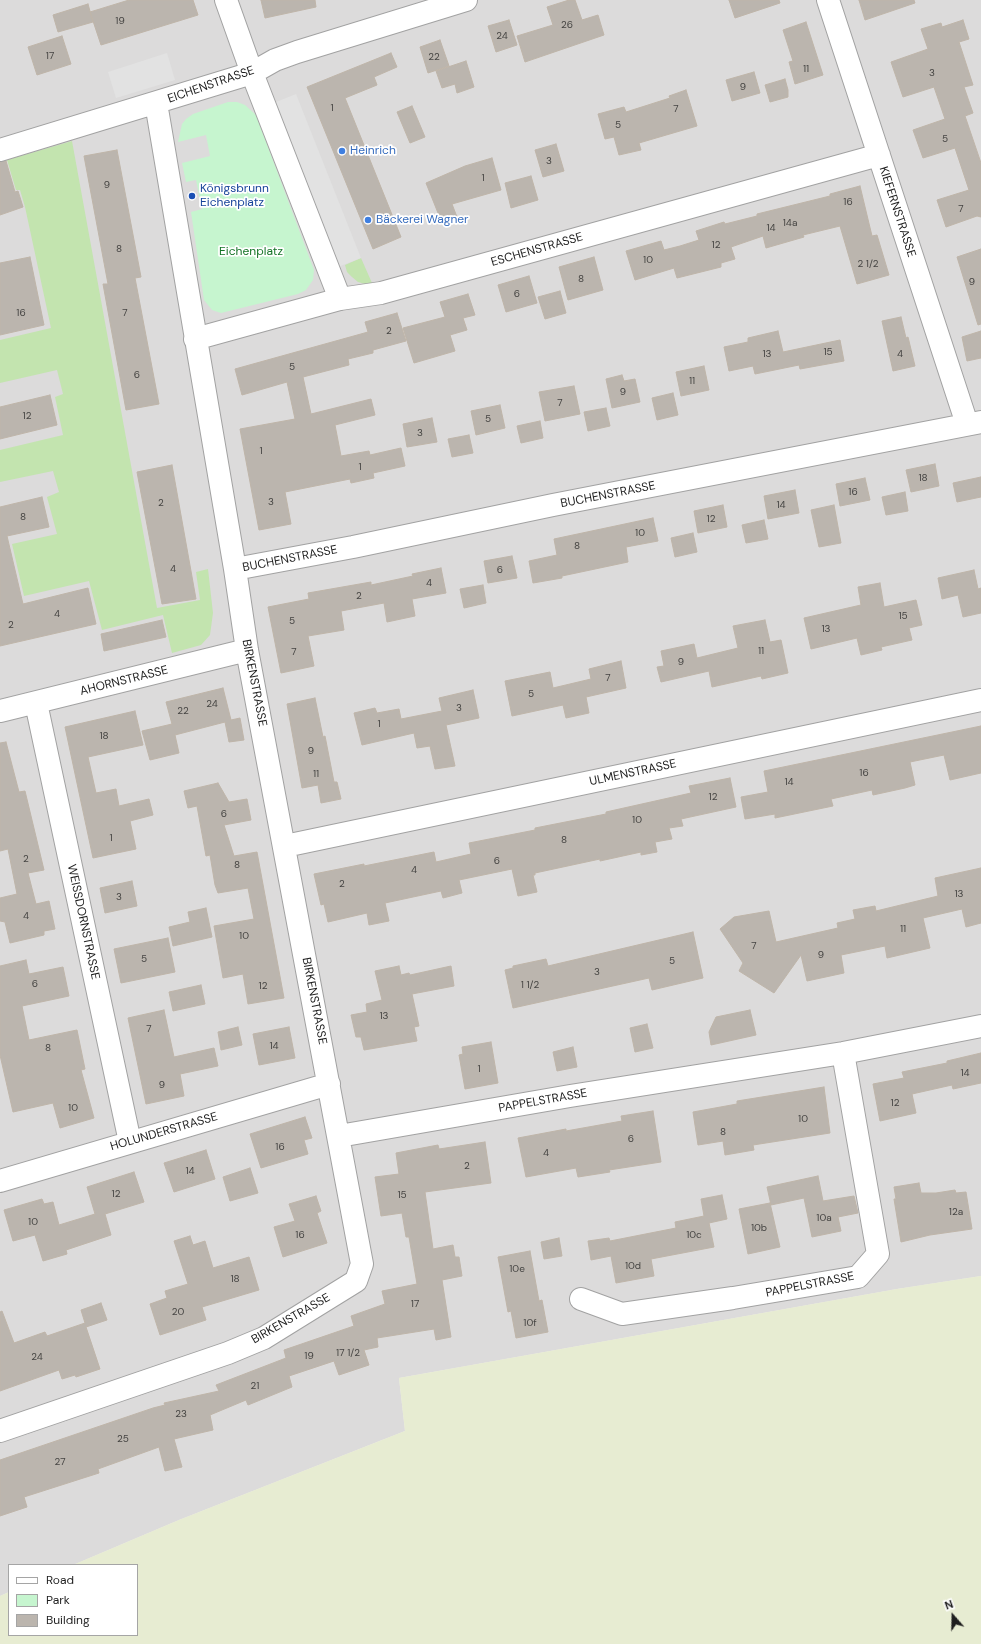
<!DOCTYPE html>
<html>
<head>
<meta charset="utf-8">
<style>
	body { margin:0 }
	#map { position:relative; width:981px; height:1644px; overflow:hidden; background:#eeece5; font-family:"DM Sans",sans-serif }
	canvas { display:block }
	.legend { position:absolute; left:8px; top:1564px; width:130px; height:72px; box-sizing:border-box; background:#fff; border:1px solid #a5a5a5; margin:0; padding:5px 7px; list-style:none; font-size:12px; color:#1e1e1e }
	.legend li { display:flex; align-items:center; gap:8px; height:20px }
	.legend b { width:20px; border:1px solid #a5a5a5 }
	.north { position:absolute; left:933px; top:1596px; width:40px; height:40px; -webkit-text-stroke:3px #fff; paint-order:stroke; rotate:340deg; font-size:11px; font-weight:700; line-height:16px; text-align:center; color:#1e1e1e }
	.north::after { content:''; display:block; margin:auto; width:14px; height:18px; background:#1e1e1e; clip-path:polygon(50% 0,100% 100%,50% 72%,0 100%) }
</style>
</head>
<body>
<div id="map">
<canvas width="981" height="1644"></canvas>
<ul class="legend">
<li><b style="height:5px;background:#fff"></b>Road</li>
<li><b style="height:11px;background:#c6f5cf"></b>Park</li>
<li><b style="height:11px;background:#bbb5ae"></b>Building</li>
</ul>
<div class="north">N</div>
</div>
<script>
const context = document.querySelector('canvas').getContext('2d');
context.lineJoin = 'round';
function fill(path, color) { context.fillStyle = color; context.fill(path, 'evenodd'); }
const shape = rows => new Path2D(rows.map(r => 'M' + r).join(''));
function strokePath(path, color, width, dash) { context.strokeStyle = color; context.lineWidth = width; context.lineCap = dash ? 'butt' : 'round'; context.setLineDash(dash || []); context.stroke(path); }
function drawText(font, color, halo, rows, align = 'center') {
  context.font = font + ' "DM Sans",sans-serif'; context.lineWidth = 3.5; context.setLineDash([]); context.textBaseline = 'middle'; context.strokeStyle = halo; context.fillStyle = color; for (const [text, x, y, turn = 0] of rows) {
    context.save(); context.translate(x, y); context.rotate((+turn || 0) * Math.PI / 180); context.textAlign = isNaN(turn) ? turn : align; if (halo) context.strokeText(text, 0, 0); context.fillText(text, 0, 0); context.restore();
  }
}
const residential = shape([
	[0,0,981,0,981,1276,897,1289,399,1378,405,1431,179,1520,73,1565,9,1565,9,1592,0,1596]
]);
const farmland = shape([
	[981,1276,981,1644,0,1644,0,1596,9,1592,9,1635,137,1635,137,1565,73,1565,179,1520,405,1431,399,1378,897,1289]
]);
const grass = shape([
	[72,141,157,608,200,600,196,572,208,569,213,613,210,635,201,645,172,653,163,615,102,630,89,581,24,596,12,544,57,534,47,497,59,492,53,471,0,482,0,450,63,435,55,397,63,394,57,370,0,383,0,340,51,328,25,207,20,190,16,190,7,160],
	[361,258,372,283,365,284,358,282,352,277,347,272,345,265]
]);
const park = shape([
	[228,102,237,102,245,105,256,115,314,270,313,280,306,290,298,294,221,313,212,310,204,300,191,212,202,209,196,180,186,182,182,163,210,156,206,135,178,142,182,124,186,119,193,114]
]);
const parking = shape([
	[167,53,175,80,116,98,108,72],
	[296,94,361,258,330,270,266,106]
]);
const building = shape([
	[129,0,193,0,198,15,101,45,90,12,129,0],
	[261,0,315,0,316,7,265,18,261,0],
	[569,0,575,0,582,20,598,15,604,35,525,62,517,36,553,25,547,7,569,0],
	[729,0,779,0,780,3,735,18,729,0],
	[859,0,914,0,915,3,865,20,859,0],
	[88,4,93,22,58,32,53,15,88,4],
	[509,20,517,45,496,52,488,26,509,20],
	[963,20,969,39,959,42,973,85,964,87,973,113,965,116,981,163,981,217,977,216,946,227,937,200,969,190,955,148,923,158,913,130,945,119,934,87,903,97,891,62,928,49,921,29,941,23,942,27,963,20],
	[806,22,823,75,795,84,789,62,793,61,783,30,806,22],
	[62,36,71,64,37,75,28,47,62,36],
	[440,40,449,66,428,73,420,47,440,40],
	[391,53,397,67,374,77,377,85,345,98,401,237,373,249,307,87,391,53],
	[466,61,474,87,457,93,455,84,442,88,436,71,466,61],
	[754,72,760,93,732,101,726,80,754,72],
	[785,79,788,90,788,97,770,102,765,85,785,79],
	[686,90,697,126,639,143,641,150,619,155,614,137,605,139,598,114,624,107,626,112,670,98,669,96,686,90],
	[412,106,425,137,410,143,397,112,412,106],
	[556,144,564,171,543,177,535,150,556,144],
	[117,150,141,277,135,278,159,404,126,410,103,284,108,284,84,156,117,150],
	[492,158,501,190,452,204,457,217,442,223,426,183,465,166,492,158],
	[6,161,15,192,18,191,23,207,0,215,0,162,6,161],
	[531,176,538,200,511,208,505,183,531,176],
	[860,186,872,236,877,235,889,275,857,284,840,226,803,235,804,237,766,248,763,236,731,247,735,259,721,263,721,267,677,278,674,268,635,280,626,251,661,241,664,250,680,246,699,240,696,231,724,222,725,224,757,216,757,214,830,196,830,194,860,186],
	[981,249,981,324,978,325,957,257,981,249],
	[30,257,44,325,0,335,0,263,30,257],
	[594,257,603,290,568,300,559,267,594,257],
	[529,276,537,303,506,312,498,285,529,276],
	[560,291,566,313,545,319,538,297,560,291],
	[468,294,475,315,463,318,467,330,450,335,455,351,414,363,403,328,445,317,440,302,468,294],
	[397,313,406,341,373,350,373,353,348,359,349,365,303,377,311,414,371,399,375,415,335,425,341,456,369,451,370,455,401,448,405,466,373,473,374,478,351,483,350,479,285,492,291,524,259,530,240,429,295,419,287,382,242,395,235,369,368,332,365,322,397,313],
	[901,317,906,338,908,337,915,366,893,371,882,321,901,317],
	[778,331,783,352,840,340,844,361,800,369,799,365,755,374,753,366,729,371,724,347,748,342,748,338,778,331],
	[981,331,981,358,967,361,962,337,981,331],
	[704,366,709,390,681,396,676,372,704,366],
	[622,375,624,381,635,379,640,402,612,408,606,379,622,375],
	[574,386,580,414,545,421,539,392,574,386],
	[673,393,678,415,657,420,652,398,673,393],
	[50,395,57,425,0,439,0,407,50,395],
	[500,405,505,428,476,435,471,411,500,405],
	[606,408,610,426,588,431,584,412,606,408],
	[432,418,437,442,407,447,403,424,432,418],
	[540,421,543,438,521,443,517,426,540,421],
	[469,435,473,453,452,457,448,439,469,435],
	[935,464,939,486,911,492,906,470,935,464],
	[172,465,196,599,162,604,137,472,172,465],
	[981,477,981,497,957,502,953,483,981,477],
	[865,478,870,500,840,506,836,484,865,478],
	[795,490,799,513,768,519,764,496,795,490],
	[905,492,908,511,886,515,882,497,905,492],
	[42,497,49,527,7,536,23,604,88,588,96,624,0,646,0,507,42,497],
	[723,505,727,527,698,533,694,511,723,505],
	[834,505,841,543,819,547,811,510,834,505],
	[653,518,658,541,626,547,628,562,562,576,562,578,533,583,529,561,557,555,554,539,653,518],
	[764,520,768,539,746,543,742,525,764,520],
	[693,533,697,552,675,557,671,538,693,533],
	[512,556,517,578,488,583,484,561,512,556],
	[441,568,446,593,412,599,415,616,387,622,384,603,341,611,344,630,308,636,314,666,281,673,268,607,309,599,308,593,371,582,371,585,413,576,412,574,441,568],
	[974,570,978,589,981,588,981,613,963,617,958,595,942,599,938,578,974,570],
	[880,583,884,607,916,600,922,625,909,628,912,640,881,647,882,650,861,655,857,638,811,649,804,618,861,605,858,587,880,583],
	[483,585,486,603,464,608,460,589,483,585],
	[162,620,166,637,104,651,101,634,162,620],
	[765,620,770,642,781,640,788,673,762,679,761,676,712,687,709,671,661,682,657,667,664,666,661,651,694,644,697,658,738,648,733,626,765,620],
	[621,661,626,688,586,697,589,713,566,718,563,705,512,716,505,681,550,672,553,688,591,679,589,669,621,661],
	[223,688,231,720,240,718,244,740,229,742,225,722,175,735,179,753,150,760,142,731,172,724,166,702,223,688],
	[473,690,479,718,446,725,455,766,435,769,430,746,417,748,414,733,362,745,354,713,375,708,377,713,399,709,401,719,442,711,439,698,473,690],
	[315,698,323,737,325,736,334,782,337,782,341,799,321,803,318,785,302,788,287,704,315,698],
	[135,711,143,745,88,757,96,793,116,789,119,806,149,799,153,815,130,821,136,849,93,858,65,727,135,711],
	[981,726,981,773,950,780,944,755,910,762,915,785,905,788,873,795,872,790,831,799,833,806,775,818,775,814,745,819,741,797,768,792,764,771,981,726],
	[6,742,19,792,25,791,44,870,28,873,36,904,49,901,55,929,44,931,44,935,10,943,5,922,0,921,0,898,17,894,8,849,0,851,0,743,6,742],
	[730,778,736,807,681,819,683,826,669,828,672,839,655,842,657,852,641,855,641,852,600,861,600,859,535,873,535,875,533,875,537,892,518,896,512,869,459,880,462,893,443,898,441,891,385,903,389,921,369,925,367,913,328,922,324,904,321,905,314,874,364,864,364,866,434,852,436,862,471,854,469,843,535,830,535,828,606,814,606,812,691,793,689,786,730,778],
	[218,783,229,802,247,799,251,820,224,825,234,856,257,852,284,998,248,1004,243,974,223,978,214,926,254,919,248,888,218,893,215,885,210,855,206,856,197,806,188,808,184,791,218,783],
	[981,868,981,923,966,927,962,909,923,918,930,948,887,958,885,946,841,955,844,973,807,981,801,955,774,993,739,971,743,963,720,929,734,917,769,911,776,942,838,928,837,923,855,919,853,910,875,906,876,911,938,896,935,878,981,868],
	[132,881,137,906,105,913,100,888,132,881],
	[206,908,212,937,173,946,169,927,190,922,188,912,206,908],
	[693,932,703,978,652,990,649,978,513,1008,505,970,513,968,513,966,546,959,548,966,693,932],
	[168,938,175,972,121,983,114,949,168,938],
	[26,960,29,974,63,967,69,996,22,1006,29,1040,77,1030,85,1069,81,1070,94,1118,60,1128,53,1103,13,1112,0,1055,0,966,26,960],
	[399,966,401,975,409,973,410,975,451,966,454,986,412,994,419,1026,414,1027,417,1041,364,1050,361,1037,356,1037,351,1015,367,1012,366,1004,382,1000,375,971,399,966],
	[201,985,205,1004,173,1011,169,992,201,985],
	[164,1010,174,1057,214,1048,218,1066,180,1074,184,1096,146,1104,128,1018,164,1010],
	[750,1010,756,1035,711,1045,709,1032,716,1017,750,1010],
	[647,1024,653,1048,635,1052,630,1028,647,1024],
	[238,1027,242,1045,221,1050,218,1032,238,1027],
	[289,1027,295,1058,259,1065,253,1034,289,1027],
	[491,1042,498,1083,465,1089,459,1055,463,1054,462,1047,491,1042],
	[573,1047,577,1067,557,1071,553,1052,573,1047],
	[981,1053,981,1083,953,1089,952,1085,912,1094,916,1113,880,1121,873,1084,904,1078,902,1072,947,1063,947,1061,981,1053],
	[824,1087,830,1133,753,1145,754,1150,725,1155,723,1141,698,1145,693,1112,737,1104,737,1101,824,1087],
	[653,1111,661,1162,609,1170,610,1172,578,1177,576,1168,526,1177,518,1138,566,1129,566,1131,622,1121,621,1116,653,1111],
	[305,1117,312,1138,304,1140,308,1154,261,1168,250,1134,305,1117],
	[485,1142,491,1183,425,1192,433,1249,453,1245,455,1257,459,1257,462,1276,442,1280,451,1337,436,1340,434,1329,377,1338,378,1347,364,1350,369,1365,339,1375,334,1361,289,1376,292,1387,248,1405,246,1400,210,1415,213,1430,174,1439,182,1467,165,1471,159,1447,98,1469,99,1473,24,1497,27,1507,0,1516,0,1460,153,1408,165,1405,164,1403,219,1391,216,1385,286,1358,284,1350,354,1326,351,1316,385,1304,382,1291,417,1284,409,1237,406,1237,402,1213,381,1216,375,1177,399,1174,396,1153,438,1145,439,1149,485,1142],
	[206,1150,215,1179,174,1192,164,1163,206,1150],
	[250,1168,258,1193,230,1201,223,1177,250,1168],
	[134,1172,144,1202,105,1214,111,1235,66,1250,67,1254,43,1261,35,1235,13,1241,4,1210,42,1199,44,1204,53,1202,59,1225,95,1214,87,1187,134,1172],
	[818,1176,823,1201,854,1196,858,1213,838,1217,841,1231,812,1237,804,1198,771,1205,767,1187,818,1176],
	[919,1183,921,1193,936,1193,955,1190,956,1193,966,1192,972,1229,930,1235,901,1242,894,1199,896,1199,894,1187,919,1183],
	[722,1195,727,1219,709,1223,714,1247,651,1259,654,1276,616,1283,611,1256,591,1260,588,1241,609,1238,610,1241,676,1228,675,1222,704,1216,701,1199,722,1195],
	[316,1196,321,1211,317,1213,327,1243,283,1257,274,1227,295,1221,289,1204,316,1196],
	[770,1203,780,1247,748,1254,739,1209,770,1203],
	[190,1236,193,1245,205,1241,213,1268,249,1257,259,1290,202,1307,206,1320,160,1335,150,1304,167,1298,165,1291,188,1284,174,1241,190,1236],
	[559,1238,562,1256,544,1259,541,1242,559,1238],
	[530,1251,539,1301,542,1300,548,1332,516,1338,511,1311,508,1312,498,1257,530,1251],
	[101,1303,107,1320,86,1327,100,1369,76,1377,75,1375,62,1379,59,1370,0,1391,0,1312,2,1311,14,1343,45,1332,47,1336,85,1323,81,1310,101,1303]
]);
const minor = shape([
	[226,0,252,73,340,299],
	[828,0,967,424],
	[0,150,252,73,275,60,297,52,466,0],
	[195,339,340,299,381,293,879,155],
	[235,569,353,547,553,505,981,422],
	[36,703,130,1142],
	[0,711,247,650],
	[285,846,981,700],
	[339,1136,570,1096,843,1053,981,1026],
	[0,1181,329,1084],
	[581,1299,622,1314,733,1298,858,1277,878,1254,843,1053],
	[0,1431,228,1353,264,1338,356,1281,362,1264,247,650,235,569,156,103]
]);
const markers = [
	[342,151,4,"#3f7fe0"],
	[192,196,4,"#1a4fb4"],
	[368,220,4,"#3f7fe0"]
];
const numberNames = [
	["19",120,21],
	["26",567,25],
	["24",502,36],
	["17",50,56],
	["22",434,57],
	["11",806,69],
	["3",932,73],
	["9",743,87],
	["1",332,108],
	["7",676,109],
	["5",618,125],
	["5",945,139],
	["3",549,161],
	["1",483,178],
	["9",107,185],
	["16",848,202],
	["7",961,209],
	["14a",790,223],
	["14",771,228],
	["12",716,245],
	["8",119,249],
	["10",648,260],
	["2 1/2",868,264],
	["8",581,279],
	["9",972,282],
	["6",517,294],
	["16",21,313],
	["7",125,313],
	["2",389,331],
	["15",828,352],
	["13",767,354],
	["4",900,354],
	["5",292,367],
	["6",137,375],
	["11",692,381],
	["9",623,392],
	["7",560,403],
	["12",27,416],
	["5",488,419],
	["3",420,433],
	["1",261,451],
	["1",360,467],
	["18",923,478],
	["16",853,492],
	["3",271,502],
	["2",161,503],
	["14",781,505],
	["8",23,517],
	["12",711,519],
	["10",640,533],
	["8",577,546],
	["4",173,569],
	["6",500,570],
	["4",429,583],
	["2",359,596],
	["4",57,614],
	["15",903,616],
	["5",292,621],
	["2",11,625],
	["13",826,629],
	["11",761,651],
	["7",294,652],
	["9",681,662],
	["7",608,678],
	["5",531,694],
	["24",212,704],
	["3",459,708],
	["22",183,711],
	["1",379,724],
	["18",104,736],
	["9",311,751],
	["16",864,773],
	["11",316,774],
	["14",789,782],
	["12",713,797],
	["6",224,814],
	["10",637,820],
	["1",111,838],
	["8",564,840],
	["2",26,859],
	["6",497,861],
	["8",237,865],
	["4",414,870],
	["2",342,884],
	["13",959,894],
	["3",119,897],
	["4",26,916],
	["11",903,929],
	["10",244,936],
	["7",754,946],
	["9",821,955],
	["5",144,959],
	["5",672,961],
	["3",597,972],
	["6",35,984],
	["1 1/2",530,985],
	["12",263,986],
	["13",384,1016],
	["7",149,1029],
	["14",274,1046],
	["8",48,1048],
	["1",479,1069],
	["14",965,1073],
	["9",162,1085],
	["12",895,1103],
	["10",73,1108],
	["10",803,1119],
	["8",723,1132],
	["6",631,1139],
	["16",280,1147],
	["4",546,1153],
	["2",467,1166],
	["14",190,1171],
	["12",116,1194],
	["15",402,1195],
	["12a",956,1212],
	["10a",824,1218],
	["10",33,1222],
	["10b",759,1228],
	["16",300,1235],
	["10c",694,1235],
	["10d",633,1266],
	["10e",517,1269],
	["18",235,1279],
	["17",415,1304],
	["20",178,1312],
	["10f",530,1323],
	["17 1/2",348,1353],
	["19",309,1356],
	["24",37,1357],
	["21",255,1386],
	["23",181,1414],
	["25",123,1439],
	["27",60,1462]
];
const streetNames = [
	["EICHENSTRASSE",211,85,-19],
	["KIEFERNSTRASSE",897,212,72],
	["ESCHENSTRASSE",537,250,-16],
	["BUCHENSTRASSE",608,495,-11],
	["BUCHENSTRASSE",290,559,-11],
	["AHORNSTRASSE",124,681,-14],
	["BIRKENSTRASSE",254,683,79],
	["ULMENSTRASSE",633,773,-12],
	["WEISSDORNSTRASSE",83,922,78],
	["BIRKENSTRASSE",314,1001,79],
	["PAPPELSTRASSE",543,1101,-10],
	["HOLUNDERSTRASSE",164,1132,-16],
	["PAPPELSTRASSE",810,1285,-11],
	["BIRKENSTRASSE",291,1319,-30]
];
const shopNames = [
	["Heinrich",350,151],
	["Bäckerei Wagner",376,220]
];
const transitNames = [
	["Königsbrunn",200,189],
	["Eichenplatz",200,203]
];
const parkNames = [
	["Eichenplatz",251,252]
];
fill(residential, '#dcdbdb');
fill(farmland, '#e7ecd2');
fill(grass, '#c3e4af');
fill(park, '#c6f5cf');
fill(parking, '#e2e2e2');
fill(building, '#bbb5ae');
strokePath(building, '#bfb5a9', 1);
strokePath(minor, '#a2a2a2', 24);
strokePath(minor, '#fff', 22);
for (const [x, y, r, color] of markers) { const dot = new Path2D(); dot.arc(x, y, r, 0, 2 * Math.PI); context.fillStyle = color; context.fill(dot); strokePath(dot, '#fff', 1.5); }
drawText('10px', '#454442', null, numberNames);
drawText('12px', '#1e1e1e', '#fff', streetNames);
drawText('12px', '#366cbe', '#fff', shopNames, 'left');
drawText('12px', '#164399', '#fff', transitNames, 'left');
drawText('12px', '#157427', '#fff', parkNames);
</script>
</body>
</html>
